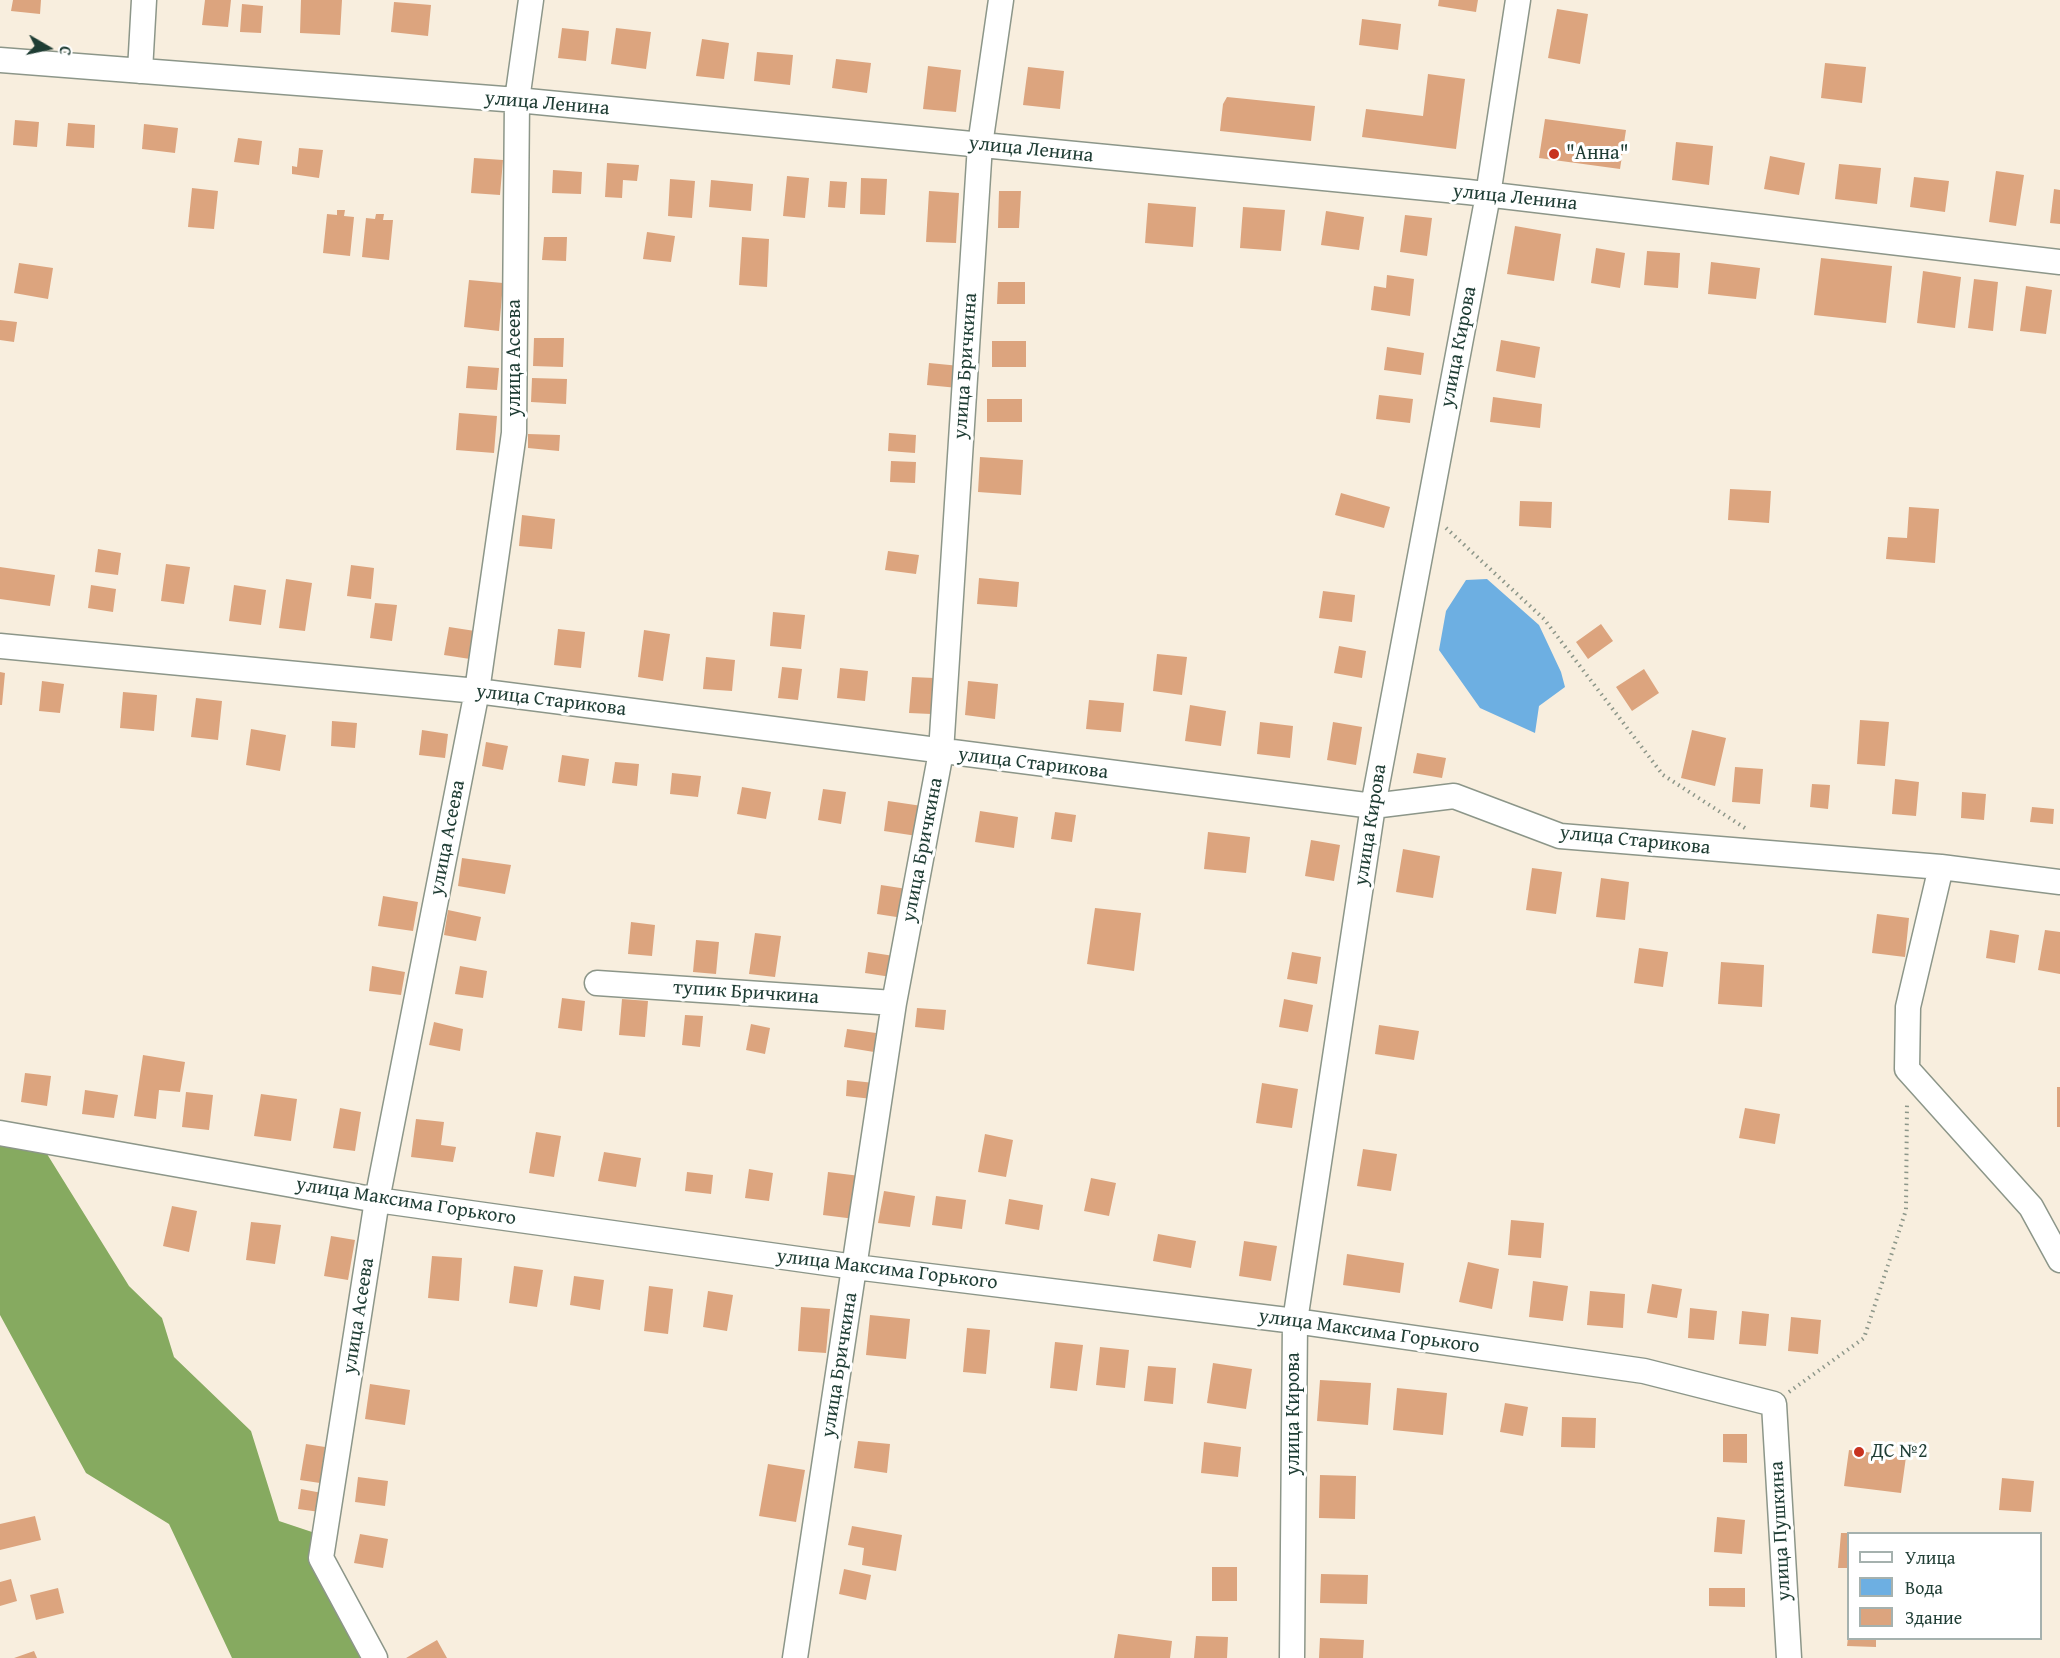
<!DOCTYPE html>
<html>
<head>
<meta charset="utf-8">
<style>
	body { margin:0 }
	#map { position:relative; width:2060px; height:1658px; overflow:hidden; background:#f8eede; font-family:"Gentium Book Plus",serif }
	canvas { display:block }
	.legend { position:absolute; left:1847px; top:1532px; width:195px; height:108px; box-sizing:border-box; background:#fff; border:2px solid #a5b1ae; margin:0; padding:8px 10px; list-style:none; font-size:18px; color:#1f3d34 }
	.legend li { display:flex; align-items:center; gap:12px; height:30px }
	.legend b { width:30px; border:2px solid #a5b1ae }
	.north { position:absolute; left:18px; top:18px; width:60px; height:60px; -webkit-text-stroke:4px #fff; paint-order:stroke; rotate:99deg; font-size:16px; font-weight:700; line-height:24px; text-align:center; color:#1f3d34 }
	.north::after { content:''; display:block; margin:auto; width:21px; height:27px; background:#1f3d34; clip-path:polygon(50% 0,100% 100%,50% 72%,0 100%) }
</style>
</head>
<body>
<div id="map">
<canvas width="2060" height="1658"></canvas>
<ul class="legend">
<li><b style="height:8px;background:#fff"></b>Улица</li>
<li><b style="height:16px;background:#6dafe2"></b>Вода</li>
<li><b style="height:16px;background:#dca47e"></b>Здание</li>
</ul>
<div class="north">С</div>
</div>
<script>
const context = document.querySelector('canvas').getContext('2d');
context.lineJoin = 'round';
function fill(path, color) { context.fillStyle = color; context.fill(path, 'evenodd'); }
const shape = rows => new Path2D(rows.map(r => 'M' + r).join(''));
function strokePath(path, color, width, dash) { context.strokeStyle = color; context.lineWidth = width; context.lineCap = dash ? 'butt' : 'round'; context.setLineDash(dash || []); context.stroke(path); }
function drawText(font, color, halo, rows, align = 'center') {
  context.font = font + ' "Gentium Book Plus",serif'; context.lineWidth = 6; context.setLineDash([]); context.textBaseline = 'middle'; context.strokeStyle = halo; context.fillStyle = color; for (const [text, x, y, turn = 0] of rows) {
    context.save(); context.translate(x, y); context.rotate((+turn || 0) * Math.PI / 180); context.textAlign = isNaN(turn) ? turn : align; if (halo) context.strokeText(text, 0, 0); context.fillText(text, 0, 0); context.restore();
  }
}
const forest = shape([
	[0,1143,47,1154,129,1286,162,1318,174,1357,251,1431,279,1521,312,1532,328,1595,366,1658,232,1658,169,1524,86,1473,0,1315]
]);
const water = shape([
	[1487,579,1539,625,1561,672,1565,687,1539,706,1535,733,1480,708,1439,650,1446,611,1466,580]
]);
const building = shape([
	[13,0,41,0,40,14,11,11],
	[205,0,231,0,228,27,202,25],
	[301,0,342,0,340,35,300,33],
	[1439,0,1478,0,1476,12,1438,6],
	[394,2,431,5,428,36,391,32],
	[242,4,263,6,261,33,240,32],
	[1557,9,1588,14,1580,64,1548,58],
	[1362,19,1401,24,1398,50,1359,45],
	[562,28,589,31,586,61,558,58],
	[616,28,651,32,646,69,611,64],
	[702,39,729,43,724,79,696,76],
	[757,52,793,55,790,85,754,81],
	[836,59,871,63,867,93,832,88],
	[1825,63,1866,67,1862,103,1821,98],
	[928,66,961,70,956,112,923,109],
	[1028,67,1064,71,1060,109,1023,105],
	[1428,74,1465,79,1456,149,1362,137,1366,109,1423,116],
	[1227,97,1315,106,1311,141,1220,131,1223,104],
	[1545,119,1626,130,1620,169,1539,158],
	[15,120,39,122,37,147,13,145],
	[68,123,95,125,94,148,66,146],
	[144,124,178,128,175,153,142,149],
	[238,138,262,141,259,165,234,162],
	[1676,142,1713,146,1709,185,1672,180],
	[299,148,323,150,319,178,292,174,292,166,297,167],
	[1770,156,1805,163,1799,195,1764,189],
	[474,158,503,160,500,195,471,193],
	[607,163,639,165,637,181,623,180,622,198,605,197],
	[1839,164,1881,168,1877,204,1835,199],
	[553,170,582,172,581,194,552,193],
	[1996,171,2024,175,2016,226,1989,222],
	[787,176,809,178,805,218,783,216],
	[1914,177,1949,181,1945,212,1910,207],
	[861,178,887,179,885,215,860,214],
	[670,179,695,181,692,218,668,216],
	[711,180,753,184,751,211,709,207],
	[830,181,847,182,845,208,828,207],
	[192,188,218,191,214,229,188,227],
	[2054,189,2060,190,2060,224,2050,223],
	[929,191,959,193,956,243,926,242],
	[999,191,1021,191,1019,228,998,228],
	[1148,203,1196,207,1193,247,1145,243],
	[1243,207,1285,210,1281,251,1240,248],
	[337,210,345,210,344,216,354,217,350,256,323,253,327,214,337,215],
	[1326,211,1364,217,1359,250,1321,245],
	[376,214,384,214,383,220,393,220,389,260,362,257,366,218,375,219],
	[1405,215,1432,218,1427,256,1400,252],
	[1515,226,1561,234,1554,281,1507,274],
	[647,232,675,236,671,262,643,259],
	[544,237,567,237,566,261,542,260],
	[742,237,769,239,767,287,739,285],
	[1596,248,1625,253,1620,288,1591,283],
	[1647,251,1680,253,1678,288,1644,285],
	[1821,258,1892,266,1886,323,1814,315],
	[1711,262,1760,268,1756,299,1708,294],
	[19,263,53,268,48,299,14,293],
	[1923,271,1961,277,1955,328,1917,323],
	[1387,275,1414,279,1410,316,1371,310,1374,286,1386,288],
	[1974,279,1998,282,1993,331,1968,328],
	[469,280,503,283,499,331,464,327],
	[998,282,1025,282,1025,304,997,304],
	[2026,286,2052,290,2046,334,2020,331],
	[0,320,17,322,14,342,0,340],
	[534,338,564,338,563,367,533,366],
	[1501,340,1540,347,1535,378,1496,371],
	[992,341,1026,341,1026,367,992,367],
	[1387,347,1424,353,1421,375,1384,370],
	[929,363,960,366,958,388,927,385],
	[468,366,499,368,497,390,466,388],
	[532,378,567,379,566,404,531,402],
	[1379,395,1413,399,1410,423,1376,419],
	[1493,397,1542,404,1540,428,1490,422],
	[987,399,1022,399,1022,422,987,422],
	[459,413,497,416,494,453,456,450],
	[889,433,916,435,915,453,888,451],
	[528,434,560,435,559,451,528,448],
	[980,457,1023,460,1021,495,978,492],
	[891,461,916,462,915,483,890,482],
	[1730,489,1771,491,1769,523,1728,520],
	[1341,493,1390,507,1384,528,1335,515],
	[1520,501,1552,502,1551,528,1519,526],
	[1909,507,1939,509,1935,563,1886,559,1888,537,1907,538],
	[522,515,555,519,552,549,519,546],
	[98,549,121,553,118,575,95,572],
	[888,551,919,555,916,574,885,570],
	[166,564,190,567,184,604,161,601],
	[351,565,374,568,371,599,347,596],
	[0,567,55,575,50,606,0,599],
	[979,578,1019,582,1017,607,977,604],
	[286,579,312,583,305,631,279,628],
	[91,585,116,589,113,612,88,608],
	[234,585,266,590,261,625,229,621],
	[1323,591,1355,595,1352,622,1319,618],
	[375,603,397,605,392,641,370,638],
	[773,612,805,615,801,649,770,646],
	[1601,624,1613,641,1588,659,1576,642],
	[449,627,475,631,470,659,444,655],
	[558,629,585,632,581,668,554,665],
	[644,630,670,634,663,681,638,677],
	[1339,646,1366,651,1362,678,1334,673],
	[1157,654,1187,657,1182,695,1153,691],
	[706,657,735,660,732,691,703,689],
	[782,667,802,669,798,700,778,698],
	[840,668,868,671,865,701,837,698],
	[1644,669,1659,693,1632,711,1616,687],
	[0,672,5,673,2,705,0,705],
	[912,677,934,678,931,714,909,713],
	[42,681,64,684,60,713,39,711],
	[968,681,998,684,995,719,965,715],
	[123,692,157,695,154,731,120,728],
	[196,698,222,701,218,740,191,737],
	[1089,700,1124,703,1121,732,1086,729],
	[1190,705,1226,711,1221,746,1185,741],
	[1860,720,1889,722,1885,766,1857,764],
	[332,721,357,723,355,748,331,746],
	[1260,722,1293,726,1290,758,1257,754],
	[1333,722,1362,727,1356,765,1327,760],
	[251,729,286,735,280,771,246,765],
	[422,730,448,734,445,758,419,755],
	[1692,730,1726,738,1715,786,1681,778],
	[486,742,508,746,503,770,482,766],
	[1417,753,1446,758,1442,778,1413,773],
	[562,755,589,759,585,786,558,782],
	[615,762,639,764,637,786,612,783],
	[1735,767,1763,769,1760,804,1732,802],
	[672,773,701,776,698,797,670,794],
	[1895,779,1919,782,1916,816,1892,814],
	[1812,784,1830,785,1828,809,1810,807],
	[742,787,771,792,766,819,737,814],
	[823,789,846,792,841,824,818,820],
	[1962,792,1986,794,1984,820,1961,818],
	[888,801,922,806,917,836,884,831],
	[2032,807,2054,809,2053,824,2030,822],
	[980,811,1018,817,1014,848,975,842],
	[1055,812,1076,815,1072,842,1051,839],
	[1208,832,1250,837,1246,873,1204,869],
	[1311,840,1340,845,1334,881,1305,876],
	[1403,849,1440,856,1433,898,1396,892],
	[462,858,511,865,505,894,458,886],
	[1532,868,1562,872,1556,914,1526,910],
	[1601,878,1629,882,1625,920,1596,917],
	[881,885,907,889,903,918,877,914],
	[383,896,418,902,413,931,378,926],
	[1095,908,1141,913,1134,971,1087,964],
	[448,910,481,917,476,941,444,935],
	[1877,914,1909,918,1905,957,1872,953],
	[631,922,655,925,652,956,628,954],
	[1990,930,2019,935,2015,963,1986,958],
	[2045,930,2060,932,2060,974,2038,970],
	[755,933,781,936,775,977,749,974],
	[696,940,719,942,716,974,693,972],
	[1639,948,1668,952,1663,987,1634,983],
	[868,952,894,956,891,977,865,973],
	[1292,952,1321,957,1317,984,1287,979],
	[1721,962,1764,965,1762,1007,1718,1004],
	[372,966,405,972,401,995,369,991],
	[460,966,487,971,483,998,455,994],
	[562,998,585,1001,582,1031,558,1028],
	[622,999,648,1001,645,1037,619,1035],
	[1284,999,1313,1005,1308,1032,1279,1027],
	[917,1008,946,1010,944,1030,915,1027],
	[685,1015,703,1016,700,1047,682,1045],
	[434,1022,463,1029,460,1051,429,1045],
	[751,1024,770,1028,765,1054,746,1050],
	[1379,1025,1419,1031,1414,1060,1375,1054],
	[847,1029,876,1033,874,1052,844,1047],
	[143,1055,185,1062,180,1092,159,1090,156,1119,134,1116],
	[25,1073,51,1076,47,1106,21,1102],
	[847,1080,874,1083,872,1099,846,1096],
	[1262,1083,1298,1089,1292,1128,1256,1123],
	[2057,1087,2060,1087,2060,1127,2057,1127],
	[85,1090,118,1095,114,1118,82,1114],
	[186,1092,213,1095,209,1130,182,1127],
	[261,1094,297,1099,291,1141,254,1136],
	[340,1108,361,1112,355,1151,333,1148],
	[1745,1108,1780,1114,1775,1144,1739,1138],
	[416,1119,444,1122,441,1145,456,1147,453,1162,411,1157],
	[536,1132,561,1136,554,1177,529,1173],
	[985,1134,1013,1140,1006,1177,978,1172],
	[1363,1149,1397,1154,1391,1191,1357,1186],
	[604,1152,641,1158,636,1187,598,1181],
	[749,1169,773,1173,769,1201,745,1198],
	[687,1172,713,1175,711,1194,685,1191],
	[828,1172,860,1176,855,1219,823,1215],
	[1091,1178,1116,1183,1109,1216,1084,1211],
	[884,1191,915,1196,910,1227,878,1223],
	[936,1196,966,1200,962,1229,932,1225],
	[1009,1199,1043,1205,1039,1230,1005,1224],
	[172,1206,197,1211,189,1252,163,1246],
	[1511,1220,1544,1223,1541,1258,1508,1255],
	[251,1222,281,1225,275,1264,246,1260],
	[1158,1234,1196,1241,1191,1268,1153,1261],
	[331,1236,355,1240,348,1280,324,1276],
	[1244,1241,1277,1246,1271,1281,1239,1276],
	[1347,1254,1404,1263,1400,1293,1343,1285],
	[432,1256,462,1258,459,1301,428,1298],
	[1468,1262,1499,1269,1492,1309,1459,1302],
	[514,1266,543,1270,537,1307,509,1303],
	[574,1276,604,1280,600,1310,570,1305],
	[1533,1281,1568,1286,1563,1321,1529,1317],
	[1652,1284,1682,1289,1677,1318,1647,1313],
	[649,1286,673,1289,668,1334,644,1331],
	[708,1291,733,1295,727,1331,703,1327],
	[1590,1291,1625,1294,1623,1328,1587,1325],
	[801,1307,830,1309,826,1353,798,1351],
	[1690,1308,1717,1311,1714,1340,1688,1338],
	[1742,1311,1769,1314,1766,1346,1739,1344],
	[870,1315,910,1319,906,1359,866,1355],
	[1791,1317,1821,1320,1818,1354,1788,1351],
	[967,1328,990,1330,986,1374,963,1372],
	[1055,1342,1083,1345,1077,1391,1050,1388],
	[1100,1347,1129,1350,1125,1388,1096,1385],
	[1213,1363,1252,1369,1246,1409,1207,1403],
	[1148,1366,1176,1368,1173,1404,1144,1401],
	[1320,1380,1371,1383,1368,1425,1317,1421],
	[370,1384,410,1390,405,1425,365,1419],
	[1397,1388,1447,1393,1443,1435,1393,1430],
	[1505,1403,1528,1407,1523,1436,1500,1432],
	[1562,1417,1596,1418,1595,1448,1561,1447],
	[1723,1434,1747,1434,1747,1463,1723,1462],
	[858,1441,890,1444,887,1473,854,1468],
	[1204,1442,1241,1447,1238,1477,1201,1473],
	[306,1444,325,1447,320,1483,300,1480],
	[1849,1450,1906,1457,1901,1493,1844,1486],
	[768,1464,805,1470,796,1522,759,1516],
	[1320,1475,1356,1476,1355,1519,1319,1518],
	[358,1477,388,1481,385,1506,355,1502],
	[2002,1478,2034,1481,2031,1512,1999,1510],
	[301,1489,322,1493,320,1512,298,1509],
	[35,1516,41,1540,0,1550,0,1524],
	[1717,1517,1745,1520,1742,1554,1714,1552],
	[852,1526,902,1535,896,1571,862,1565,864,1548,848,1545],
	[1841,1533,1848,1533,1848,1568,1838,1568],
	[360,1534,388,1539,383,1568,354,1563],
	[1212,1567,1237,1567,1237,1601,1212,1601],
	[844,1569,871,1575,866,1600,839,1594],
	[1321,1574,1368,1575,1367,1604,1320,1603],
	[11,1579,17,1601,0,1606,0,1582],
	[58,1588,64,1613,36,1620,30,1595],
	[1709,1588,1745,1588,1745,1607,1709,1606],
	[1118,1634,1172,1641,1170,1658,1114,1658],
	[1196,1636,1228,1637,1227,1658,1194,1658],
	[1320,1638,1364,1640,1363,1658,1319,1658],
	[1848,1638,1876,1638,1876,1647,1847,1646],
	[437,1640,447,1658,406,1658],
	[34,1651,37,1658,14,1658]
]);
const path = shape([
	[1446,528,1544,619,1663,775,1745,828],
	[1789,1392,1864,1338,1906,1210,1907,1102]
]);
const minor = shape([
	[0,60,517,100,1468,192,2060,262],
	[140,71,144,0],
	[0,646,477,691,1373,806,1454,796,1560,836,1941,867,2060,882],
	[1941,867,1908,1007,1907,1069,2031,1207,2060,1260],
	[597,983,894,1003],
	[0,1133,377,1200,855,1267,1295,1321,1644,1371,1774,1404,1789,1658],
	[375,1658,321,1558,377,1200,477,691,514,433,517,100,531,0],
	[795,1658,894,1003,941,752,980,145,1001,0],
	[1292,1658,1295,1321,1373,806,1488,195,1518,0]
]);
const markers = [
	[1554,154,6,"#c8321e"],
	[1859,1452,6,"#c8321e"]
];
const streetNames = [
	["улица Ленина",547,104,5],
	["улица Ленина",1031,150,6],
	["улица Ленина",1515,198,6],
	["улица Кирова",1459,347,-79],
	["улица Асеева",515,358,-90],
	["улица Бричкина",966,366,-86],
	["улица Старикова",551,701,7],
	["улица Старикова",1033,764,7],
	["улица Кирова",1371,825,-81],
	["улица Асеева",448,838,-79],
	["улица Старикова",1635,841,6],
	["улица Бричкина",923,850,-79],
	["тупик Бричкина",746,993,4],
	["улица Максима Горького",406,1202,9],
	["улица Максима Горького",887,1270,7],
	["улица Асеева",359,1316,-81],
	["улица Максима Горького",1369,1332,8],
	["улица Бричкина",840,1365,-81],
	["улица Кирова",1294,1414,-90],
	["улица Пушкина",1781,1531,-93]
];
const poiNames = [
	["\"Анна\"",1566,154],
	["ДС №2",1871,1452]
];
fill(forest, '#86aa60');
fill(water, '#6dafe2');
fill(building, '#dca47e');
strokePath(minor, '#8c9689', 27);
strokePath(path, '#8c9689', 4, [1.5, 4.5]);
strokePath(minor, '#fff', 24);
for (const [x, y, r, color] of markers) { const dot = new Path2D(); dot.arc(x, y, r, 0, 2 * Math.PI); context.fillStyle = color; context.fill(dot); strokePath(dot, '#fff', 2); }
drawText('20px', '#1f3d34', '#fff', streetNames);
drawText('20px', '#1f3d34', '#fff', poiNames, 'left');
</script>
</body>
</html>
